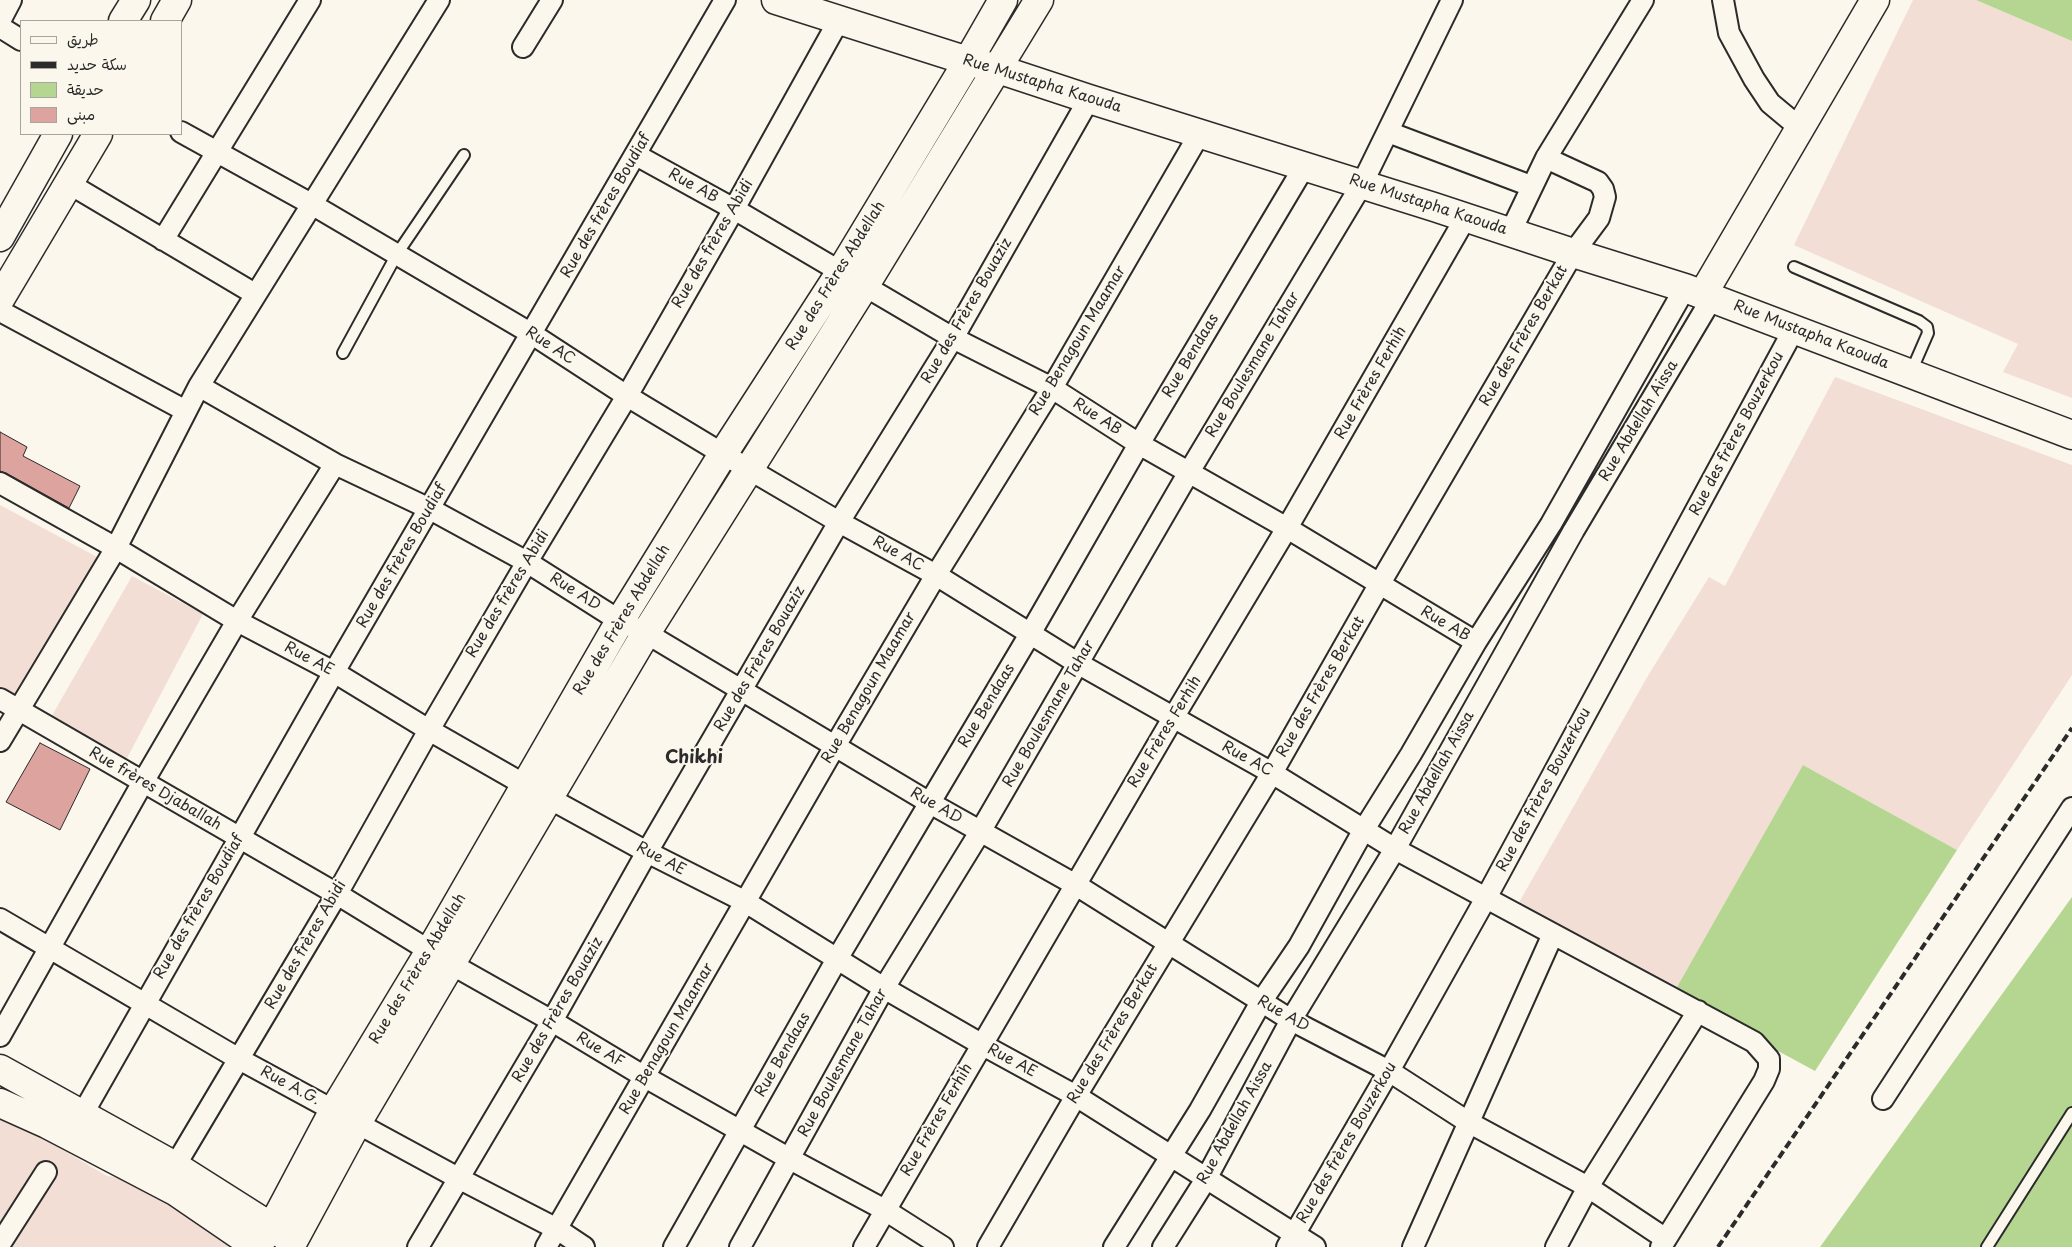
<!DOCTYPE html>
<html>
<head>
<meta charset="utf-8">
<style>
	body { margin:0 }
	#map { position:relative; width:2072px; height:1247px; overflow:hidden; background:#fbf7ec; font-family:"Playpen Sans","Playpen Sans Arabic",sans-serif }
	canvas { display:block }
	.legend { position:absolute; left:20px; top:20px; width:162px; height:115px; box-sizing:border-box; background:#fbf7ec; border:1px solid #a8a59f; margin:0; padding:6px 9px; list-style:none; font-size:15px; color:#2b2b2b }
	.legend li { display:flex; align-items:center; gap:10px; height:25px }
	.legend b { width:25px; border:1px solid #a8a59f }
</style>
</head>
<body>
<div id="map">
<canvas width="2072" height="1247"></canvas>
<ul class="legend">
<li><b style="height:6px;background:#fbf7ec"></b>طريق</li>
<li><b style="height:6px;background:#2b2b2b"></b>سكة حديد</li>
<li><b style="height:14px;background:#b4d691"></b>حديقة</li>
<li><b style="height:14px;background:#dda39e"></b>مبنى</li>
</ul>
</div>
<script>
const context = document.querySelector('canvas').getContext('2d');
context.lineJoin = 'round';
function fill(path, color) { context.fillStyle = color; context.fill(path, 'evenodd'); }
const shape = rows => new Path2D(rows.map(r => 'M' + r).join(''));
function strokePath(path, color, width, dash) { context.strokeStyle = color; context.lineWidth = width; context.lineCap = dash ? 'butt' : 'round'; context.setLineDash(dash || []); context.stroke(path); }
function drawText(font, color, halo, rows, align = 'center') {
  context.font = font + ' "Playpen Sans",sans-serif'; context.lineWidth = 4; context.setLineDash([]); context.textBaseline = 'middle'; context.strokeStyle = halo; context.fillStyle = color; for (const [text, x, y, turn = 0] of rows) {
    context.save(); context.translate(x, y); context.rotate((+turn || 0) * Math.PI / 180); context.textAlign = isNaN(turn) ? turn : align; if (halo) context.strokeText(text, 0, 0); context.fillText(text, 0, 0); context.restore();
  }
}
const built = shape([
	[1913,0,1976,0,2072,41,2072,398,2003,372,2018,344,1794,245],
	[1835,377,2072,465,2072,675,1957,850,1803,765,1673,994,1517,906,1649,674,1709,577,1725,586],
	[0,505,112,565,31,705,0,687],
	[132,576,203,614,125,762,50,719],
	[0,1113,107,1176,122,1178,230,1236,244,1247,0,1247]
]);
const green = shape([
	[1976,0,2072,0,2072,41],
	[1803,765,1957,850,1815,1071,1673,994],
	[2072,897,2072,1247,1820,1247]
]);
const building = shape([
	[0,432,27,447,23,456,80,486,69,508,6,473,0,471,0,432],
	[40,743,90,769,60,830,6,802,40,743]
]);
const lane = shape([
	[1794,267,1919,321,1927,327,1928,333,1911,372],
	[343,353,397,254,464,155],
	[1987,1247,2072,1113]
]);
const street = shape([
	[1723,0,1729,33,1754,79,1770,103,1800,128],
	[0,21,11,0],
	[0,27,21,40],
	[523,47,552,0],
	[181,132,313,205,532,334,627,396,723,454,839,522,936,575,1079,664,1272,773,1395,849,1754,1042,1769,1059,1769,1069,1764,1081,1661,1247],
	[1388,132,1531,186],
	[636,155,734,209,953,338,1052,388,1139,444,1287,528,1476,642],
	[68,183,255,294],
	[1511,231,1546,158,1643,0],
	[163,240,310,0],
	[0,311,186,411],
	[199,386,335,464,430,509,527,562,620,621,646,633,930,803,1076,885,1291,1020,1389,1071,1468,1122,1588,1187,1666,1239],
	[0,483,116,548,237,621,334,672,429,730,525,785,647,852,744,901,884,988,981,1044,1076,1096,1315,1247],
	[0,699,337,894,451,964,552,1021,645,1077,790,1159,885,1210,943,1247],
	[0,741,116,548,199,386,439,0],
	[0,919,239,1059,460,1179,557,1229,584,1247],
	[0,1036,143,782,237,621,335,464],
	[1883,1099,2072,808],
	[82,1115,334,672,725,0],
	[175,1166,337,894,429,730,527,562,627,396,734,209,839,20],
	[0,1244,46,1172],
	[418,1247,552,1021,647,852,839,522,953,338,1089,99],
	[546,1247,835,746,936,575,1052,388,1200,133],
	[674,1247,837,959,1030,634,1139,444,1304,167],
	[740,1247,884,988,980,832,1189,472,1362,184,1452,0],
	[864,1247,1173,718,1287,528,1466,217],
	[988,1247,1076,1096,1272,773,1379,585,1573,253,1599,218,1605,197,1603,189,1598,182,1546,158],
	[1114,1247,1200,1110,1261,1002,1299,946,1363,831,1411,754,1476,642,1551,524,1685,288],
	[1163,1247,1206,1179,1291,1020,1395,849,1574,530,1712,298],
	[1287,1247,1389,1071,1486,898,1794,329],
	[1413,1247,1553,934],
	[1556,1247,1588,1187,1698,1011]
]);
const secondary = shape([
	[776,0,968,61,998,69,1089,99,1434,207,1573,253,1685,288,2072,435],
	[123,21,136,0],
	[165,21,177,0],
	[0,237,58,134],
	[1703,294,1875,0],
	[0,299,98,134],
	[0,1069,175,1166,287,1237],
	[0,1103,47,1124,175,1191,257,1247],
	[255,1247,272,1227,334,1110,430,951,620,621,723,454,840,273,968,61,1003,0],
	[290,1247,357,1123,646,633,865,285,1039,0]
]);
const rail = shape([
	[1718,1247,2072,728]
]);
const streetNames = [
	["Rue Mustapha Kaouda",1042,84,17],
	["Rue AB",693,186,29],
	["Rue Mustapha Kaouda",1428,205,18],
	["Rue des frères Boudiaf",606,206,-60],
	["Rue des frères Abidi",713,244,-60],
	["Rue des Frères Abdellah",836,276,-58],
	["Rue des Frères Bouaziz",967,311,-60],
	["Rue Mustapha Kaouda",1811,335,21],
	["Rue des Frères Berkat",1524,336,-60],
	["Rue Benagoun Maamar",1078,341,-59],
	["Rue AC",550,346,33],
	["Rue Bendaas",1191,356,-59],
	["Rue Boulesmane Tahar",1253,365,-59],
	["Rue Frères Ferhih",1371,383,-60],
	["Rue AB",1097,417,33],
	["Rue Abdellah Aissa",1639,421,-59],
	["Rue des frères Bouzerkou",1737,434,-62],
	["Rue AC",898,554,29],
	["Rue des frères Boudiaf",402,556,-60],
	["Rue AD",575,592,32],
	["Rue des frères Abidi",508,594,-59],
	["Rue des Frères Abdellah",622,620,-59],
	["Rue AB",1445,624,30],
	["Rue AE",309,659,28],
	["Rue des Frères Bouaziz",760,659,-60],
	["Rue des Frères Berkat",1321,687,-60],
	["Rue Benagoun Maamar",869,688,-60],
	["Rue Bendaas",987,706,-59],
	["Rue Boulesmane Tahar",1049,714,-60],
	["Rue Frères Ferhih",1165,732,-59],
	["Rue AC",1247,759,29],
	["Rue Abdellah Aissa",1437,773,-61],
	["Rue frères Djaballah",155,789,30],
	["Rue des frères Bouzerkou",1544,790,-62],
	["Rue AD",936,806,30],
	["Rue AE",661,859,28],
	["Rue des frères Boudiaf",199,907,-60],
	["Rue des frères Abidi",306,945,-60],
	["Rue des Frères Abdellah",418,969,-59],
	["Rue des Frères Bouaziz",558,1010,-60],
	["Rue AD",1283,1014,30],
	["Rue des Frères Berkat",1113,1034,-59],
	["Rue Benagoun Maamar",667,1039,-60],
	["Rue AF",600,1050,31],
	["Rue Bendaas",783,1055,-60],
	["Rue AE",1012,1061,28],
	["Rue Boulesmane Tahar",843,1063,-61],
	["Rue A.G.",290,1086,28],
	["Rue Frères Ferhih",937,1120,-60],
	["Rue Abdellah Aissa",1235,1123,-61],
	["Rue des frères Bouzerkou",1347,1143,-60]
];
const quarterNames = [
	["Chikhi",694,758]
];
fill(built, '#f2ded5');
fill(green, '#b4d691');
fill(building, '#dda39e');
strokePath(building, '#2b2b2b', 1);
strokePath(lane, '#2b2b2b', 14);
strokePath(street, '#2b2b2b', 24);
strokePath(secondary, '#2b2b2b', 31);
strokePath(lane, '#fbf7ec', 10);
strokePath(street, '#fbf7ec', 20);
strokePath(secondary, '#fbf7ec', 28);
strokePath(rail, '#2b2b2b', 4, [8, 4]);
drawText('15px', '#2b2b2b', '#fbf7ec', streetNames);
drawText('bold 18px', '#2b2b2b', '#fbf7ec', quarterNames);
</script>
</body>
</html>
